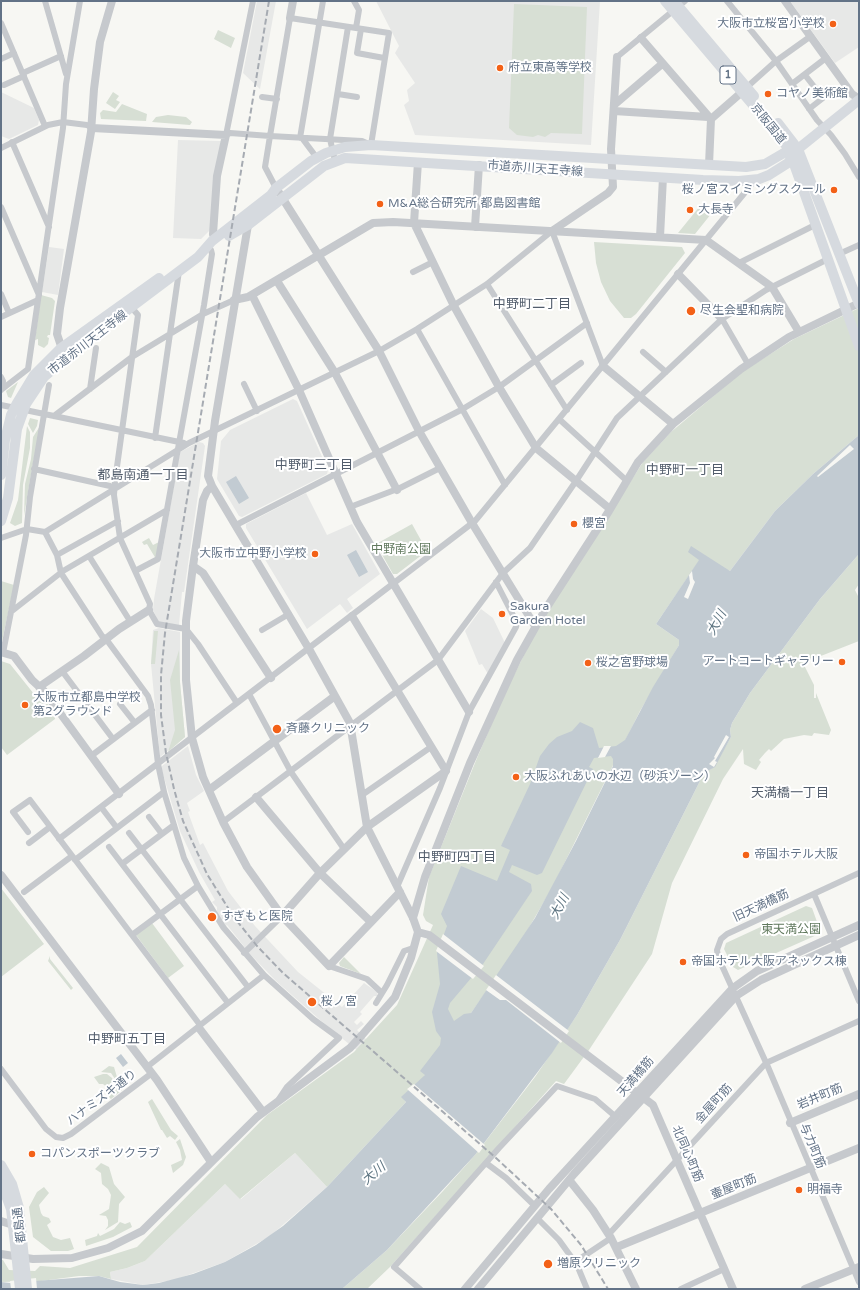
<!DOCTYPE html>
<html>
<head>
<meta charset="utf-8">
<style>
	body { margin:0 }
	#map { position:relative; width:860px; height:1290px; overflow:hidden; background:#f7f7f3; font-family:"Varela Round",sans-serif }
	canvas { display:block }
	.frame { position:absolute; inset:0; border:2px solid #637387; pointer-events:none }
</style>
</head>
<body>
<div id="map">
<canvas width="860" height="1290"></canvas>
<div class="frame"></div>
</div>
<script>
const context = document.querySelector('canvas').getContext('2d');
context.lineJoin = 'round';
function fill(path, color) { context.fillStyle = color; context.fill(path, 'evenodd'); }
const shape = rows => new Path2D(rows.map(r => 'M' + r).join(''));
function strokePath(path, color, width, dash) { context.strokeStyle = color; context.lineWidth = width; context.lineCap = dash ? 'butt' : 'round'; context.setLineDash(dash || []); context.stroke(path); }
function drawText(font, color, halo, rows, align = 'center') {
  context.font = font + ' "Varela Round","Noto Sans JP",sans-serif'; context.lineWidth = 4; context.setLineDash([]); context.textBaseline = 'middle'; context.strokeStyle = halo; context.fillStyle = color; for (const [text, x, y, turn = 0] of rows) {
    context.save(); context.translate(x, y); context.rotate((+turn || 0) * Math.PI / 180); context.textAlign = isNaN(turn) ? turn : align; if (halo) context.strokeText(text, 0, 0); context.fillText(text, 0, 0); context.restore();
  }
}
const built = shape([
	[257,1,276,1,260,89,243,73],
	[376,1,600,1,591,145,415,135,404,105,409,101,407,90,415,83,395,53,399,46],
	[790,1,859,1,859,47,835,63],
	[1,92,34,108,39,120,38,125,9,139,1,136],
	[178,140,221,141,210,230,201,239,173,238],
	[49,247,64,249,58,295,42,292],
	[293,399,297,401,328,470,327,474,242,517,239,516,217,479,221,441,230,430],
	[199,442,203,443,205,446,184,592,182,592,179,625,159,623,153,610,154,599,180,452],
	[306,493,327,535,352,524,380,574,347,599,353,608,347,613,340,604,307,629,246,528,246,524],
	[481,609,493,618,505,643,488,674,482,664,479,665,465,631],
	[159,628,180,632,180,682,185,737,160,757,151,664,153,630],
	[188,746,196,775,204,791,187,803,190,811,188,812,200,845,203,843,228,891,255,926,298,972,342,1007,364,983,377,992,378,996,374,996,360,1012,362,1014,354,1022,357,1025,361,1021,364,1024,357,1030,368,1041,359,1052,328,1027,276,981,250,954,227,925,225,927,217,914,217,907,212,902,215,900,199,872,180,831,162,771,162,766],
	[295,1153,327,1187,270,1236,225,1262,174,1280,143,1285,111,1279,110,1272,127,1268,145,1261,225,1184,241,1199]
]);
const green = shape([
	[514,4,587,7,582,134,551,133,545,137,538,135,533,137,517,135,509,128],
	[218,30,235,38,231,48,214,39],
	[113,92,119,96,116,100,120,102,115,109,106,103],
	[122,104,147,114,146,121,101,119,100,113,103,110,116,112],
	[168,115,186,117,192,122,190,125,152,122,156,117],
	[700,206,711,214,695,234,678,233],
	[594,242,682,247,685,253,636,314,631,318,624,318,610,301,601,282,596,263],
	[41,295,52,298,55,301,50,335,48,335,47,337,49,338,48,344,44,348,38,345,38,339,35,340],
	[859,308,859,435,813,474,775,511,730,571,700,560,692,571,656,624,679,640,679,645,640,711,553,886,519,945,471,1013,421,1081,419,1081,402,1097,406,1102,327,1187,295,1153,240,1199,225,1184,145,1261,127,1268,110,1272,111,1279,99,1276,79,1276,41,1281,1,1282,1,1260,3,1260,9,1270,35,1271,40,1266,70,1268,137,1247,267,1115,354,1052,397,1005,433,925,426,921,423,915,429,877,477,758,505,693,537,629,643,462,671,432,742,372,794,339],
	[18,382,11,398,8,397,6,391],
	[30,418,38,420,37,426,33,433,28,424],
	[27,426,30,432,30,448,23,485,22,523,15,526,10,523,18,500],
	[40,426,30,480,24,516,25,484,31,459,33,437],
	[412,524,427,551,397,574,393,574,376,544],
	[149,538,153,545,159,542,156,559,147,544,144,545,142,542],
	[859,554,859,584,855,590,859,598,859,641,803,663,814,685,814,698,816,698,816,693,831,730,829,735,814,733,812,736,804,735,784,739,771,751,769,749,765,753,759,760,761,762,756,770,744,764,743,749,723,779,672,883,652,954,589,1050,564,1084,556,1081,390,1267,367,1289,342,1289,387,1250,443,1191,475,1155,535,1077,577,1015,620,940,704,773,714,767,731,737,730,730,732,723,750,693,820,599],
	[1,581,14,585,1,646],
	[154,631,158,631,155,664,151,664],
	[179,650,180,682,185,737,168,752,175,730,170,680],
	[1,661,10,664,34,694,42,696,55,714,55,719,7,755,1,747],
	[1,888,44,944,1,977],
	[806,906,812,908,820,930,819,934,738,970,733,967,724,949,726,943],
	[152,923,184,966,168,978,136,935],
	[50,956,50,959,73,988,71,990,48,961],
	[344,957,361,974,340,966,339,963],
	[109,1066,114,1067,117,1077,126,1083,121,1087,122,1090,111,1099,108,1096,116,1089,117,1082,111,1073,101,1072],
	[103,1074,107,1074,112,1078,115,1085,113,1088,109,1089,103,1084,99,1084,94,1077],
	[152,1099,171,1130,178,1136,175,1140,170,1136,167,1138,162,1130,161,1130,148,1102],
	[180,1139,186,1157,183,1165,173,1173,171,1165,182,1160,180,1150,176,1142],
	[101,1163,109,1167,114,1184,125,1197,119,1204,118,1222,105,1230,108,1226,108,1220,106,1216,99,1215,109,1209,111,1195,108,1189,102,1184,101,1173,95,1169],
	[44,1187,49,1193,39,1205,41,1213,43,1216,49,1218,51,1222,47,1225,53,1237,61,1240,70,1238,74,1249,68,1251,51,1251,33,1237,29,1207,37,1192],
	[120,1222,125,1224,130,1222,132,1227,113,1237,86,1246,85,1240,97,1236,98,1233,100,1236,114,1229]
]);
const water = shape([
	[859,435,859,554,820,599,750,693,732,723,730,730,731,737,715,767,704,773,620,940,577,1015,552,1053,475,1155,387,1250,342,1289,1,1289,1,1282,10,1283,99,1276,120,1282,143,1285,159,1283,193,1274,225,1262,256,1245,283,1226,327,1187,406,1102,401,1097,425,1075,420,1071,440,1045,441,1038,436,1031,432,1012,440,984,437,953,447,926,441,914,461,866,497,881,510,850,501,846,530,784,540,756,549,744,557,737,572,731,580,722,593,728,599,748,616,746,625,740,653,687,679,645,679,640,656,624,699,560,688,552,691,546,730,571,775,511,813,474],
	[611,756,613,759,613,766,576,841,535,918,471,1013,464,1014,454,1021,448,1009,450,1003,483,964,532,891,531,884,509,872,512,865,537,875,542,873,593,769,589,767,594,758],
	[236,476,249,498,239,504,226,482],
	[356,550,368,572,359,577,347,555],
	[121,1054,128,1063,123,1067,116,1058]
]);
const pier = shape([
	[850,445,854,449,818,477,817,476],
	[692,571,693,579,695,582,688,599,684,597,690,583,689,575],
	[726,735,729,737,715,761,717,762,714,767,709,764,715,758,714,757],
	[604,746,611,746,605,757,598,758],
	[443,934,484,966,473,979,436,951],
	[496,975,569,1031,561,1043,506,1000,500,1000,486,990],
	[414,1084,485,1145,479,1153,407,1089],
	[36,1278,37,1289,11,1289,10,1281]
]);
const minor = shape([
	[45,1,66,74],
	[253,1,226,135,230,133,270,136,362,141,371,145,389,33,290,18,270,136,265,167,276,188],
	[354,1,359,10,356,28],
	[727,1,776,61,817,120,831,135,845,154,859,177],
	[1,23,45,126],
	[361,29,357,53,384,58],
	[617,57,685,1],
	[1,59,14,53],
	[23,73,61,56],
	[805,75,823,98,809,109],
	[792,84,826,58],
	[4,85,24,76],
	[747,87,776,61,811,36],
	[338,94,357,97],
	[262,97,277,99],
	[300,138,323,1],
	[302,138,317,158],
	[12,142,49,227],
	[1,148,48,125,63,122,87,125,92,128],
	[335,161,330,139,348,27],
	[1,207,39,295],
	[839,254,859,245],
	[739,263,815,225],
	[413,272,433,262],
	[487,284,567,410],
	[1,294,9,313],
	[132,308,138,315,115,481,114,495,120,538,150,604,149,610,157,624,186,629,198,644,237,703],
	[1,317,38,300],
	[722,319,748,364],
	[417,329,505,485],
	[643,352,666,372],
	[1,377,3,381,1,390],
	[244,384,257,411],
	[551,385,581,363],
	[90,389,96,348],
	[1,390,28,369,63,128,66,84,80,1],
	[1,405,184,443],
	[54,416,132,357,203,314,234,300],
	[559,419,627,481],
	[155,438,179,271],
	[34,469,110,486,115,489],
	[350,507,400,488,440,468],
	[236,525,461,410,499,387,587,323],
	[45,532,57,555,61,573,102,636,106,639,148,696,151,705,158,764,164,792,184,858,198,886,223,927,264,975,313,1019,339,1038,287,1087,279,1099],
	[1,538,27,529,45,532,189,443,379,351,417,329,487,284,552,231,603,366],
	[57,555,118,521],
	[89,556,130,621],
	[135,571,158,559,204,305,212,254,211,250],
	[12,611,63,571,167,510],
	[262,630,289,614],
	[3,653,26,535,30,497,49,385],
	[62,671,113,739],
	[249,694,291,772,344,849],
	[120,704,135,723],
	[91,756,152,710],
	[362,795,431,747],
	[101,807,117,828],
	[149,817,162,834],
	[223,822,438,660,503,573,530,548,576,481,617,418,722,319,766,290,828,259],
	[28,832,13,812,30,800,200,1025],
	[129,833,248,987],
	[59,839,475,521,756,179],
	[29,843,50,827],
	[109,847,228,1003],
	[75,860,164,792],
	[122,864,174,825],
	[859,873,727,934,721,939,717,950,718,957,768,1067,859,1282],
	[397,887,440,788,469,712,516,627,517,623,496,582],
	[24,892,72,856],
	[814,894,859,1001],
	[132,935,198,886],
	[244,953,282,916],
	[329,966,367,979,382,993],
	[376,1003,387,985,404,951,413,948],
	[147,1067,264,975],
	[1,1069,46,1129,56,1137,63,1138,71,1134,152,1073],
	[486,1163,506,1178,535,1206],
	[538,1219,559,1240,577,1265,587,1289],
	[609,1234,766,1063,859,1021],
	[575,1262,611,1238],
	[420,1289,394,1267,499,1148,557,1086,595,1099,616,1117],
	[681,1289,724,1269]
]);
const tertiary = shape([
	[785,1,852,94,859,99],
	[290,18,293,1],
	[641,38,711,119],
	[614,105,662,64],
	[614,111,708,117],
	[92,128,226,135,217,176,213,234],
	[418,162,414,223,454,306,499,387,536,448,610,509],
	[709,165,711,119,742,92],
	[276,188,379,351,419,431,472,523,535,626],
	[475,227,479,165],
	[552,231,608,193,613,187,611,149,617,57],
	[660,237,663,177],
	[678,274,722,319],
	[277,281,335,373,397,490],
	[252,295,299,390,357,522,469,712],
	[234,300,248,297,373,223,393,222,706,240,772,287,799,332],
	[63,352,57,334,60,308,91,132,94,89,100,42,112,1],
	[603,366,673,424],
	[212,486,207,491,203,500,193,566,186,621,186,680,192,738,203,777,223,822,247,867,282,916,329,966,400,892],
	[193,566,203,573,271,678],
	[1,652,14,656,32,680,44,691,119,794],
	[39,687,84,656,119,629,149,610],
	[209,790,335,696],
	[256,797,320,873,371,922],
	[1,875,157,1080,211,1162],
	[282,916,320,873,367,827,446,771,352,616],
	[413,918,425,877,470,763,517,660,545,610,609,511,638,462,673,424,741,369,789,337,859,303],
	[418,932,429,935,653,1105,733,1289],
	[199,1028,263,1112],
	[790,1123,859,1094],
	[570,1181,593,1210,611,1238,636,1289],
	[1,1221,13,1225],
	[617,1247,859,1148],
	[1,1254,33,1259,72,1258,108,1248,142,1231,257,1117,350,1048,362,1035,395,997,411,958,418,932,413,918,367,827,350,723,309,649,212,486,208,476,215,421,248,225],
	[465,1289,549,1189,733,988,757,971,859,925],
	[478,1289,574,1174,736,996,761,980,859,935],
	[805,1289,859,1267]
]);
const primary = shape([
	[229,236,248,225,324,166,345,158,703,180,739,181,759,179,769,175,788,163,798,149,859,100],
	[1,475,5,440,11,415,17,403,34,375,61,348,159,278],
	[1,521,8,498,17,429,26,404,44,377,81,345,198,257,212,241,271,195,276,188,311,161,326,153,345,147,371,145,746,167,765,164,789,150,796,149],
	[1,1165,12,1184,19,1208,27,1289],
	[1,1182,11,1209,20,1289]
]);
const trunk = shape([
	[665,1,780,137,789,150,859,346],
	[674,1,754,96],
	[778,123,798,149,859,304]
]);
const rail = shape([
	[269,1,165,633,161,675,161,715,166,753,174,789,183,821,207,874,233,916,257,946,283,973,496,1158,551,1209,581,1245,608,1289]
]);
const markers = [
	[833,24,4,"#f36117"],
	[500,68,4,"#f36117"],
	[768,94,4,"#f36117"],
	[834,190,4,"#f36117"],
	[380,204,4,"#f36117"],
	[690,210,4,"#f36117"],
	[691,311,5,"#f36117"],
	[574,524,4,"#f36117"],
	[315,554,4,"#f36117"],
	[502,614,4,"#f36117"],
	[842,662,4,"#f36117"],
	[588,663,4,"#f36117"],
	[25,705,4,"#f36117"],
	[277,729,5,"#f36117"],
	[516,777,4,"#f36117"],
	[746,855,4,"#f36117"],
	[212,917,5,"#f36117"],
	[683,962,4,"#f36117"],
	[312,1002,5,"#f36117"],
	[32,1154,4,"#f36117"],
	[799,1190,4,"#f36117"],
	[548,1264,5,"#f36117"]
];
const shields = [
	[728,75,16]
];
const shieldNames = [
	["1",728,75]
];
const poiNames = [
	["大阪市立桜宮小学校",825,24,"right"],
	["府立東高等学校",508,68],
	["コヤノ美術館",776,94],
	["桜ノ宮スイミングスクール",826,190,"right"],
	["M&A総合研究所 都島図書館",388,204],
	["大長寺",698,210],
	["尽生会聖和病院",700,311],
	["櫻宮",582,524],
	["大阪市立中野小学校",307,554,"right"],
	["Sakura",510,607],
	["Garden Hotel",510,621],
	["アートコートギャラリー",834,662,"right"],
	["桜之宮野球場",596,663],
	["大阪市立都島中学校",33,698],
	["第2グラウンド",33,712],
	["斉藤クリニック",286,729],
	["大阪ふれあいの水辺（砂浜ゾーン）",524,777],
	["帝国ホテル大阪",754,855],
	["すぎもと医院",221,917],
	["帝国ホテル大阪アネックス棟",691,962],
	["桜ノ宮",321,1002],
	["コパンスポーツクラブ",40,1154],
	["明福寺",807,1190],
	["増原クリニック",557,1264]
];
const streetNames = [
	["京阪国道",768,124,51],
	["市道赤川天王寺線",535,169,4],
	["市道赤川天王寺線",88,343,-38],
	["旧天満橋筋",761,906,-25],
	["天満橋筋",636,1077,-49],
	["岩井町筋",820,1097,-23],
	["ハナミズキ通り",102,1098,-37],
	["金屋町筋",714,1104,-48],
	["与力町筋",812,1146,67],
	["北同心町筋",687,1154,67],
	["壷屋町筋",734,1187,-22],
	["都島通",20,1225,-97]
];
const parkNames = [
	["中野南公園",401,550],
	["東天満公園",791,930]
];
const neighbourhoodNames = [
	["中野町二丁目",532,305],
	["中野町三丁目",314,466],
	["中野町一丁目",685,471],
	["都島南通一丁目",143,476],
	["天満橋一丁目",790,794],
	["中野町四丁目",457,858],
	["中野町五丁目",127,1040]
];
const waterNames = [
	["大川",717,623,-61],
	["大川",560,907,-62],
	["大川",374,1174,-40]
];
fill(built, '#e7e8e7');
fill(green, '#d7dfd4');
fill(water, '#c2cbd2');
fill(pier, '#f7f7f3');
strokePath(minor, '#c6c9cd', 6);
strokePath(tertiary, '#c6c9cd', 8);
strokePath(primary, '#d6dadf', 10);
strokePath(trunk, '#d6dadf', 10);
strokePath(rail, '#a6abb2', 2, [6, 3]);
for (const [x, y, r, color] of markers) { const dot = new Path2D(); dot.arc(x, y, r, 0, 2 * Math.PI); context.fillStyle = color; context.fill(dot); strokePath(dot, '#fff', 1.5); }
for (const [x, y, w] of shields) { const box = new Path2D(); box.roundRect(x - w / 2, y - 9, w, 18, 3); context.fillStyle = '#fff'; context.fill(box); strokePath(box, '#637387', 1); }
drawText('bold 11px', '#637387', null, shieldNames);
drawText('12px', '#637387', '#fff', poiNames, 'left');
drawText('12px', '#637387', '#fff', streetNames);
drawText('12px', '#61795e', '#fff', parkNames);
drawText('13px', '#525d6c', '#fff', neighbourhoodNames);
drawText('italic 13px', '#5f7683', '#fff', waterNames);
</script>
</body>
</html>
